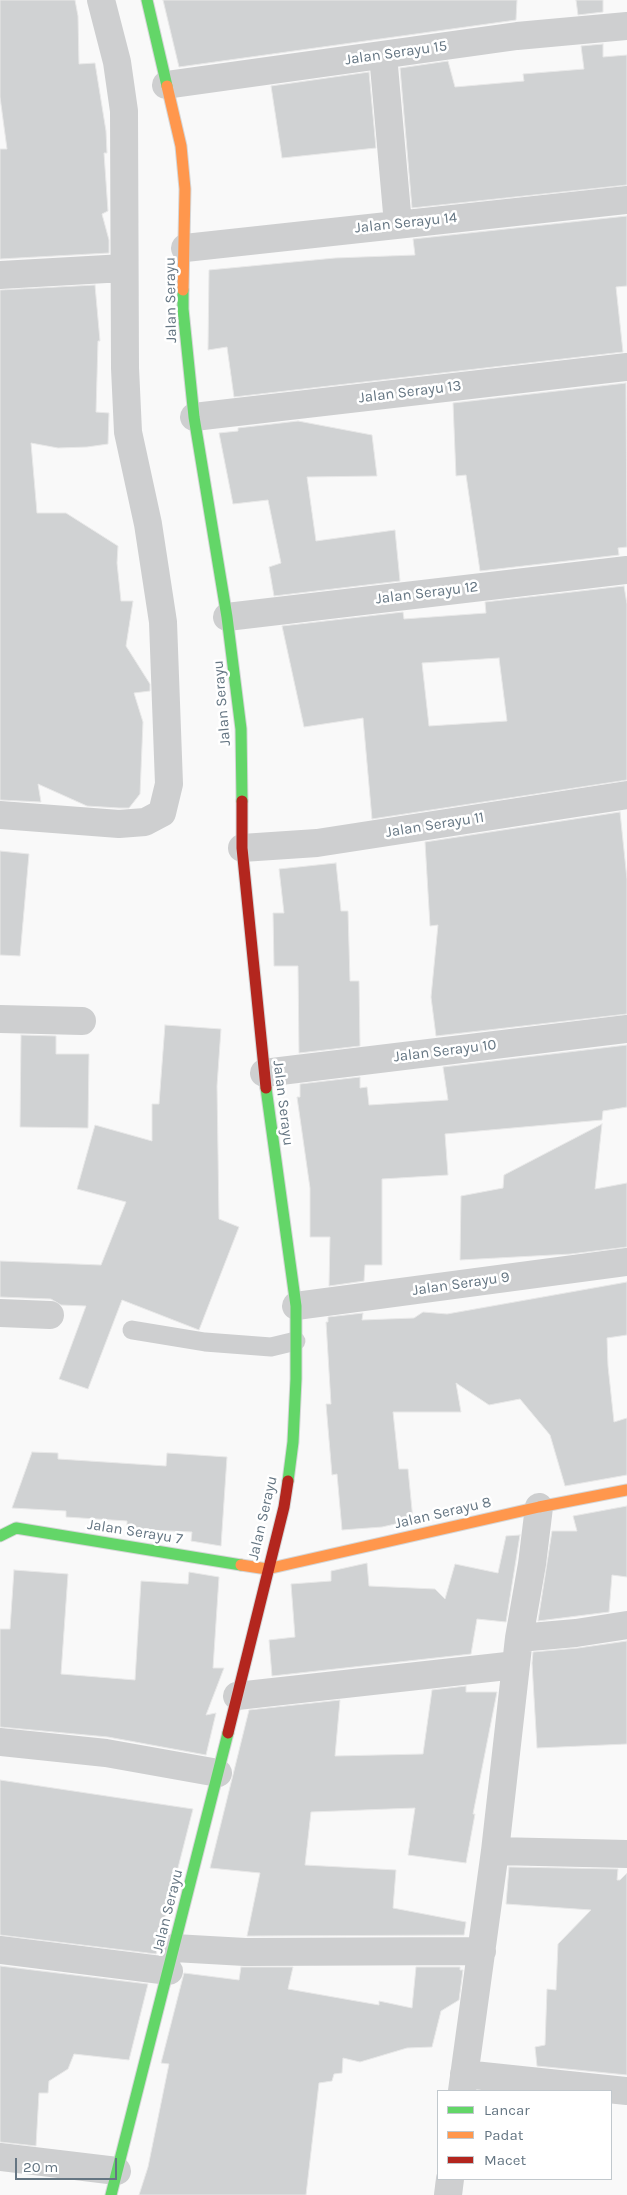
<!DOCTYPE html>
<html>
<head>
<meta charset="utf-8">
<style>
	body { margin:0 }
	#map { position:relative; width:627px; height:2195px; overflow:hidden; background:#f9f9f9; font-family:Karla,sans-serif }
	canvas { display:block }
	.legend { position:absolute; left:437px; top:2090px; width:175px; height:90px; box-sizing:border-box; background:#fff; border:1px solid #c1c8cd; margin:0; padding:6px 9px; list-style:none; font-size:15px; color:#657683 }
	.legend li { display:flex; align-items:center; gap:10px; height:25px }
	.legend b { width:25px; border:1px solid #c1c8cd }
	.scale { position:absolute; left:15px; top:2158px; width:102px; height:22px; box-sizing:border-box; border:2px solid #657683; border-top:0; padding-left:6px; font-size:15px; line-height:18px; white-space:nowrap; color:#657683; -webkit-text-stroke:4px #fff; paint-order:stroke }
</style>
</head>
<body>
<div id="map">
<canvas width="627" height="2195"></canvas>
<ul class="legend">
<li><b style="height:6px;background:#63d668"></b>Lancar</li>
<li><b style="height:6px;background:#ff974d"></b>Padat</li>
<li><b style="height:6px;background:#b3261e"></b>Macet</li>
</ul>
<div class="scale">20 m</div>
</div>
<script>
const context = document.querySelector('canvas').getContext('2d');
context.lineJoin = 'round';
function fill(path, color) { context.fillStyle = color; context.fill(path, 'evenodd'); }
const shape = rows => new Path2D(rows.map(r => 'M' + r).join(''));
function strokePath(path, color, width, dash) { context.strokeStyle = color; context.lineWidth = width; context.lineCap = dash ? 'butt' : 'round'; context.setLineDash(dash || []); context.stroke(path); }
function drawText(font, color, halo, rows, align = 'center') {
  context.font = font + ' Karla,sans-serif'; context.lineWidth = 5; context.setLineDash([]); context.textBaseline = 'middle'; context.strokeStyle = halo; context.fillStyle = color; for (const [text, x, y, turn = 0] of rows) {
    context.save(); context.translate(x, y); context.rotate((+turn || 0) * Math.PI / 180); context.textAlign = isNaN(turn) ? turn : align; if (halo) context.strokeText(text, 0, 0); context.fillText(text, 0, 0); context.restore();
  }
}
const building = shape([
	[0,0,75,0,78,16,79,64,95,63,106,131,107,153,104,153,108,211,102,214,109,240,109,253,0,259,0,149,7,149,0,97,0,0],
	[163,0,517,0,516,20,179,67,163,0],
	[576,0,603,0,603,12,578,15,576,0],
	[603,44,603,57,627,55,627,185,412,208,400,68,448,61,455,87,524,81,523,74,584,69,581,46,603,44],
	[369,72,376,148,282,158,271,86,369,72],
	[627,216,627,286,616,287,623,352,234,397,227,347,208,350,209,270,335,258,415,255,413,239,627,216],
	[95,285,100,341,98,341,96,412,109,413,108,444,87,447,58,448,31,443,37,513,66,513,118,546,117,563,121,601,133,601,126,646,150,684,150,691,134,693,143,722,140,794,129,808,119,808,87,806,38,784,41,802,0,800,0,290,95,285],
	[626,383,627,547,618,548,619,555,480,571,466,475,456,476,453,403,626,383],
	[298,421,372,435,377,476,307,477,316,541,395,530,400,581,274,596,269,567,281,563,268,500,233,504,219,433,238,431,238,428,298,421],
	[624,586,627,604,627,780,372,819,363,718,304,727,282,626,403,612,404,619,486,613,485,602,624,586],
	[499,658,507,721,429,726,422,663,499,658],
	[620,812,627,879,627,1014,436,1036,431,997,438,925,430,926,425,842,620,812],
	[0,851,29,854,20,956,0,955,0,851],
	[336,863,341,911,348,911,350,981,359,981,360,1046,299,1053,298,966,274,966,273,913,284,913,279,869,336,863],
	[165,1025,221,1029,217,1086,219,1219,239,1227,199,1330,122,1300,88,1389,59,1379,86,1306,61,1305,51,1299,0,1297,0,1261,101,1265,126,1202,77,1189,95,1125,152,1141,152,1104,159,1104,165,1025],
	[21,1035,56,1036,56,1054,89,1054,88,1128,20,1127,21,1035],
	[627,1045,627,1107,603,1111,602,1120,445,1134,448,1175,382,1179,382,1265,365,1265,364,1281,329,1286,330,1237,310,1237,310,1188,297,1097,300,1097,300,1084,360,1077,360,1088,367,1087,369,1105,448,1100,443,1067,627,1045],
	[602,1124,595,1189,627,1183,627,1247,571,1254,460,1260,461,1196,503,1188,504,1175,602,1124],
	[627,1282,627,1335,607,1338,608,1366,614,1422,627,1418,627,1475,565,1486,550,1435,520,1399,489,1405,456,1383,461,1412,393,1412,399,1469,408,1469,413,1520,382,1527,342,1530,337,1474,332,1475,326,1404,331,1404,326,1322,328,1322,328,1317,363,1313,362,1320,414,1318,423,1312,447,1314,627,1282],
	[32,1452,58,1453,58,1459,166,1466,167,1453,227,1457,221,1546,191,1541,192,1532,127,1529,127,1521,66,1517,66,1511,12,1508,32,1452],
	[627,1506,627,1577,612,1575,609,1612,538,1621,552,1531,577,1531,573,1516,627,1506],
	[520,1535,506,1622,477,1619,471,1654,272,1676,269,1640,295,1637,291,1584,331,1581,331,1571,367,1563,369,1586,435,1589,445,1599,455,1564,498,1573,506,1536,520,1535],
	[14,1570,68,1574,61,1674,135,1680,141,1581,188,1584,189,1572,219,1577,213,1668,224,1668,206,1715,216,1713,206,1755,108,1737,0,1727,0,1629,10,1629,14,1570],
	[627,1641,627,1744,537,1748,532,1663,533,1652,578,1648,627,1641],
	[466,1686,466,1692,497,1692,473,1814,475,1814,466,1863,408,1855,415,1808,311,1812,305,1865,396,1870,393,1908,466,1922,464,1935,247,1936,260,1873,210,1868,249,1710,340,1700,335,1756,423,1754,432,1690,466,1686],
	[0,1780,193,1809,156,1954,0,1935,0,1780],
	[509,1867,618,1869,617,1880,620,1880,627,1873,627,2075,537,2066,535,2047,545,2045,547,1989,556,1990,558,1944,591,1910,506,1904,509,1867],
	[0,1966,148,1984,129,2060,74,2054,68,2069,49,2081,48,2093,39,2093,36,2146,0,2142,0,1966],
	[241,1967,293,1967,288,1989,379,2005,379,2001,412,2008,416,1967,460,1967,460,1970,463,1970,459,2000,441,2011,432,2047,407,2048,360,2062,343,2058,342,2073,334,2074,332,2081,319,2083,306,2195,139,2195,148,2167,169,2064,161,2063,184,1973,239,1980,241,1967]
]);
const lane = shape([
	[132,1330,205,1342,271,1347,296,1341]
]);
const street = shape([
	[383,55,398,224],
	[166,85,517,36,627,26],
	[185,248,627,200],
	[0,275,124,268],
	[194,417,627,367],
	[227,617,627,570],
	[0,815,119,824,145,822,162,813,169,784,163,622,148,524,128,432,125,368,124,111,117,62,101,0],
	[242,848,317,843,627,795],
	[0,1019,82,1021],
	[264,1073,627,1029],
	[296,1306,627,1262],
	[0,1313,50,1315],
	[519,1638,576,1633,627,1625],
	[237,1696,516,1665],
	[0,1742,106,1753,218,1773],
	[495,1851,627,1854],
	[174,1948,245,1952,482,1951],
	[0,1950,169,1971],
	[464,2074,627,2091],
	[462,2091,495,1851,519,1638,532,1564,539,1507],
	[0,2157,117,2171],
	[448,2195,450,2179]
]);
const fast = shape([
	[147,0,167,86],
	[183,290,183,309,194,417,227,617,241,729,242,801],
	[266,1088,296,1306,296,1379,293,1442,288,1481],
	[0,1536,16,1528,241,1565],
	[111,2195,228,1733]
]);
const slow = shape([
	[167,86,181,146,185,189,183,290],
	[241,1565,267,1569,539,1507,627,1490]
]);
const jam = shape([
	[242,801,242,848,266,1088],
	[228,1733,284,1507,288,1481]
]);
const streetNames = [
	["Jalan Serayu 15",396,53,-8],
	["Jalan Serayu 14",406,223,-6],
	["Jalan Serayu",171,300,-91],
	["Jalan Serayu 13",410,392,-7],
	["Jalan Serayu 12",427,593,-7],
	["Jalan Serayu",222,703,-95],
	["Jalan Serayu 11",435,825,-9],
	["Jalan Serayu 10",445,1051,-7],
	["Jalan Serayu",283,1103,83],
	["Jalan Serayu 9",461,1284,-8],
	["Jalan Serayu 8",443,1513,-13],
	["Jalan Serayu",263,1518,-77],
	["Jalan Serayu 7",135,1532,9],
	["Jalan Serayu",168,1911,-76]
];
fill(building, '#d0d2d3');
strokePath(building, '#e8e8e8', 1);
strokePath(fast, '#d5d6d7', 13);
strokePath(slow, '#d5d6d7', 13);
strokePath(jam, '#d5d6d7', 13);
strokePath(lane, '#cecfd0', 19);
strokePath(street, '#cecfd0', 28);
strokePath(fast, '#63d668', 11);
strokePath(slow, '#ff974d', 11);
strokePath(jam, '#b3261e', 11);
drawText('15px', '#657683', '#fff', streetNames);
</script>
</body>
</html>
